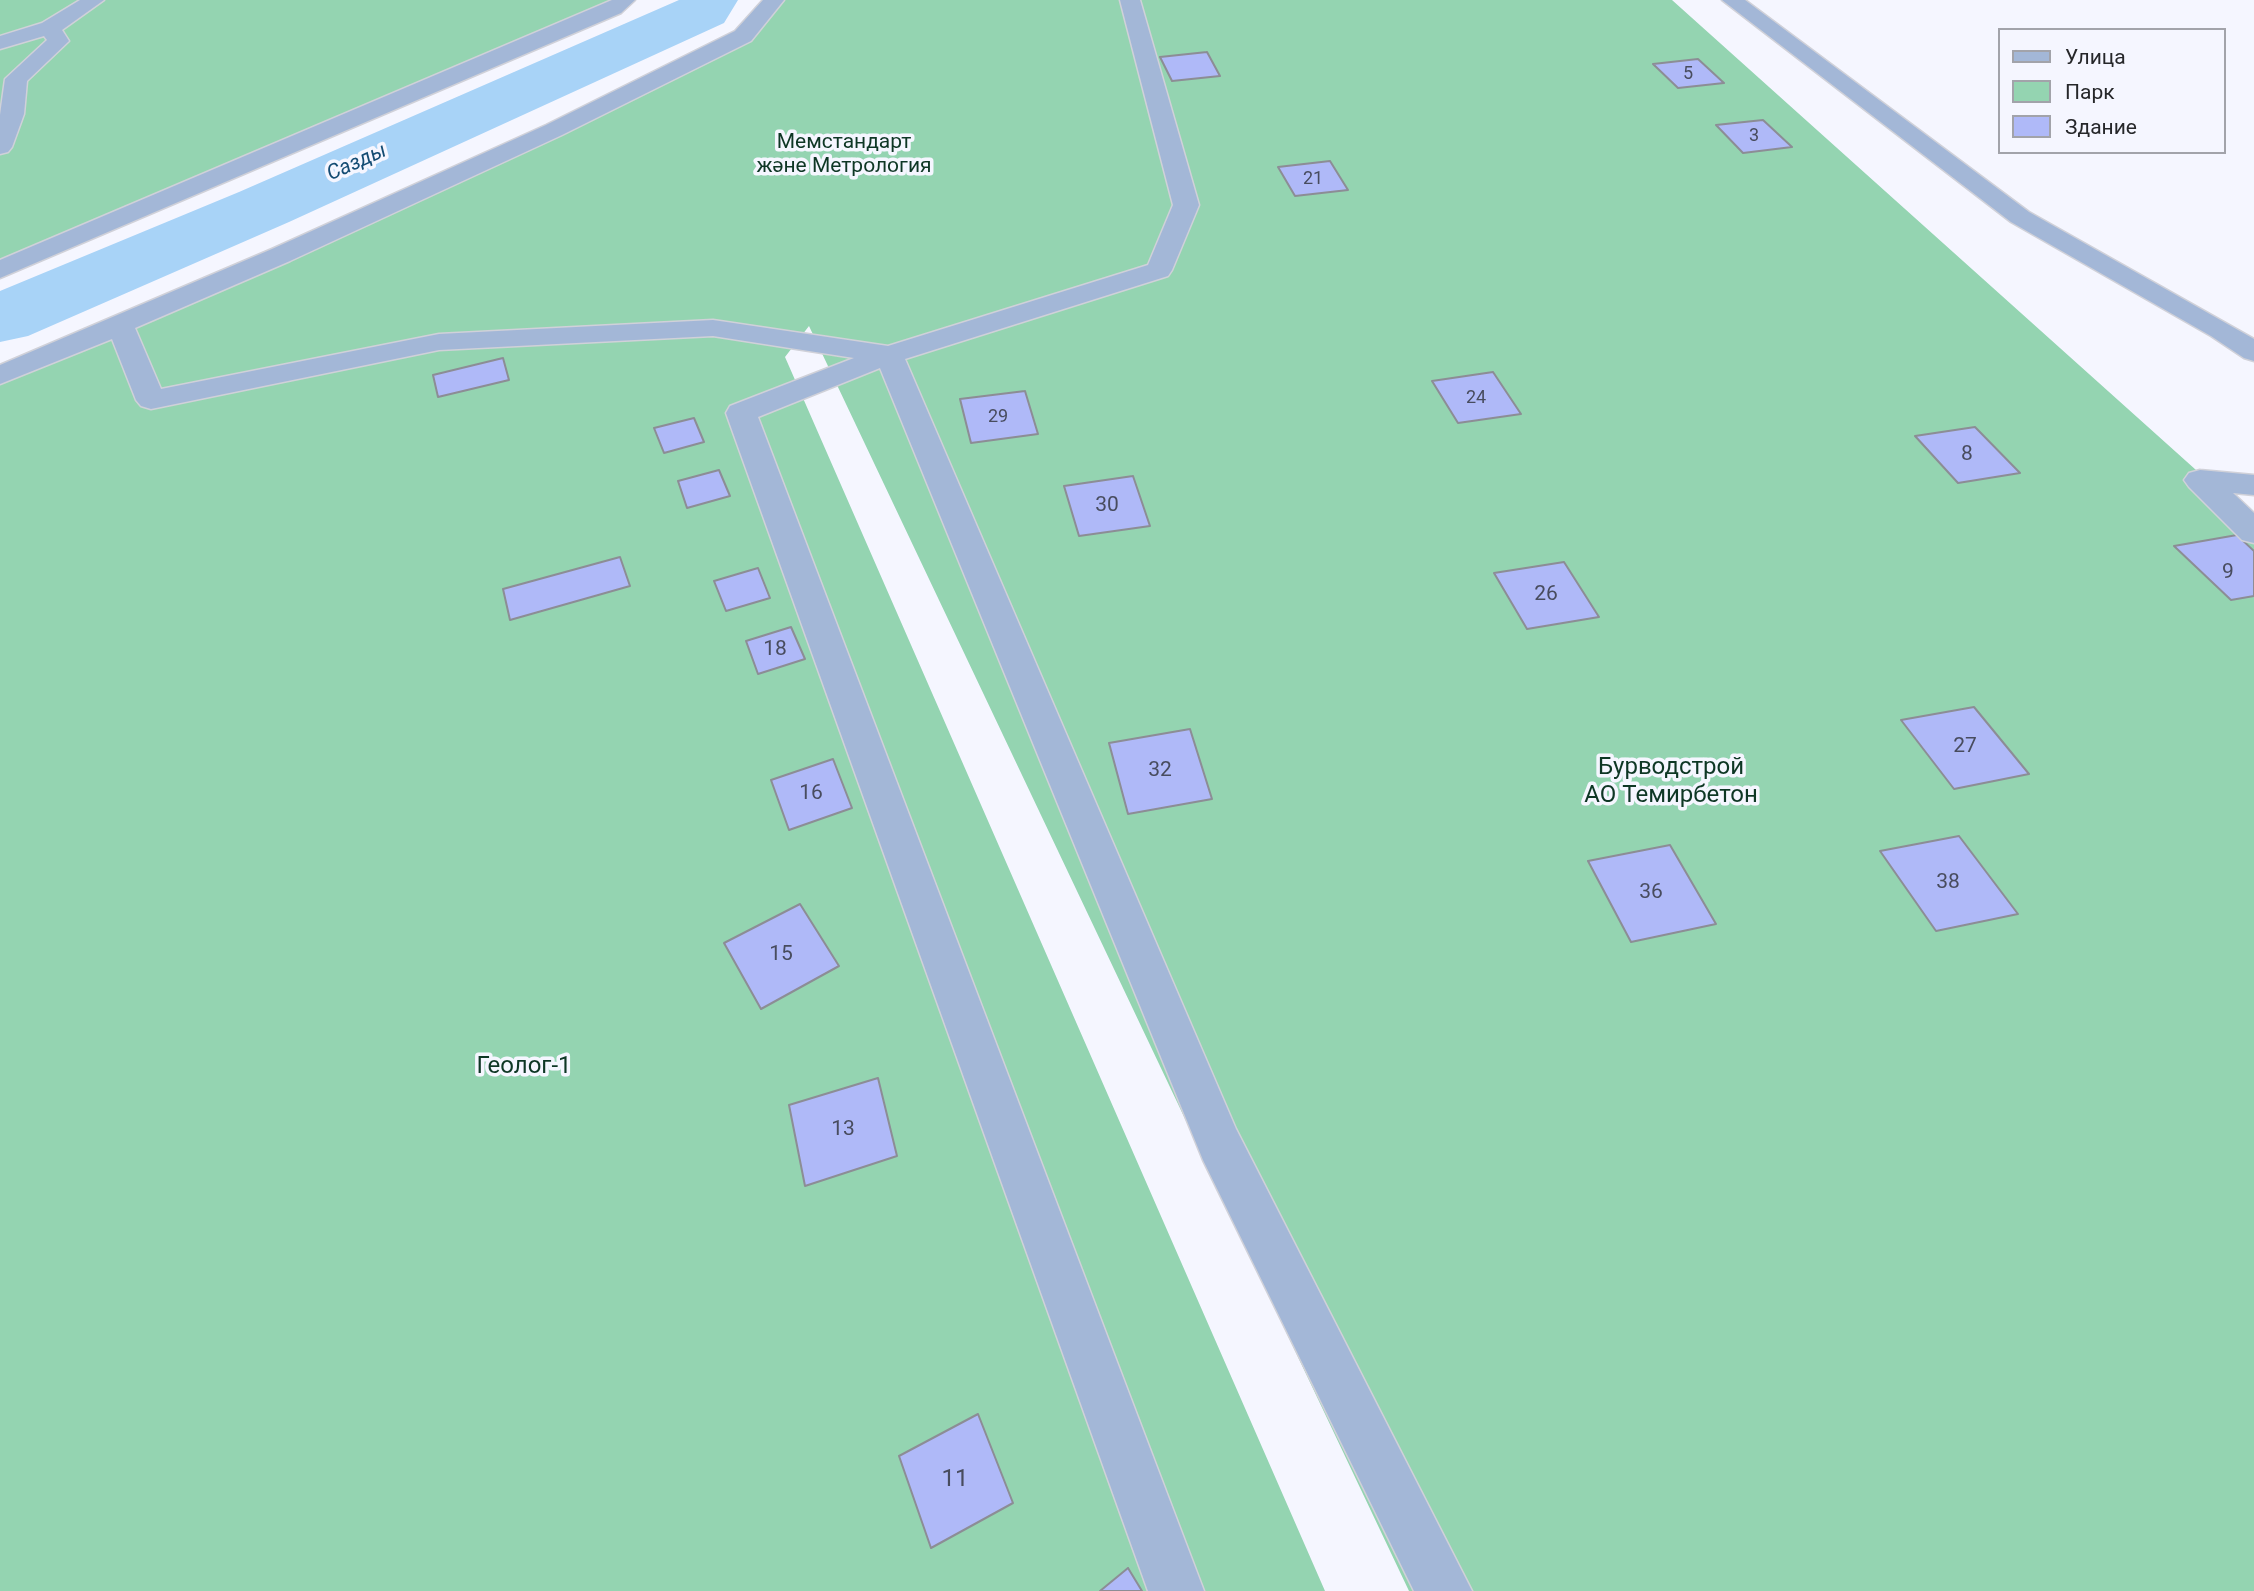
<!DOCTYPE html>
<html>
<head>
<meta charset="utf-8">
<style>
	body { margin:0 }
	#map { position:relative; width:2254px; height:1591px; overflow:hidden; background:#f5f6ff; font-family:Roboto,sans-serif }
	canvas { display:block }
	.legend { position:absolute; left:1998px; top:28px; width:228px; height:126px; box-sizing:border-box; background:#f5f6ff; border:2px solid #a2a3aa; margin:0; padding:9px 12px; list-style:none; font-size:21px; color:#26272a }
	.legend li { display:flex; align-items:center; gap:14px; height:35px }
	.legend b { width:35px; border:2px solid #a2a3aa }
</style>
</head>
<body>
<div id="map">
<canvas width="2254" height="1591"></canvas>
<ul class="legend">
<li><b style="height:9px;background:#a3b7d7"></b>Улица</li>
<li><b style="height:19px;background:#94d4b1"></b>Парк</li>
<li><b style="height:19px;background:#afb9f8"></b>Здание</li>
</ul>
</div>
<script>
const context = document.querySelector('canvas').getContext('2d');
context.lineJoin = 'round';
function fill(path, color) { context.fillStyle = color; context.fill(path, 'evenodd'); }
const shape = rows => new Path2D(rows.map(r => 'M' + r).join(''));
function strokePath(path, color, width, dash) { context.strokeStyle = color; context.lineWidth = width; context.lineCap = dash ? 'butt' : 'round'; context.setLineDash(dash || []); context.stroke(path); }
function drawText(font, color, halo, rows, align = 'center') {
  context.font = font + ' Roboto,sans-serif'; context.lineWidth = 7; context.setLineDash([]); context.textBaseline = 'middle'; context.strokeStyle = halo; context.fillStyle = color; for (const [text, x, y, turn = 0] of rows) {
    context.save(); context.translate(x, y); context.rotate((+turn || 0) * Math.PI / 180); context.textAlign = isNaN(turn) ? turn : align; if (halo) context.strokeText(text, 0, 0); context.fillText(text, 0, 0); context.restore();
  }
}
const green = shape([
	[0,0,617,0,0,264],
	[783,0,1672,0,2254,522,2254,1591,1409,1591,809,326,785,357,1325,1591,0,1591,0,379,737,41]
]);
const river = shape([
	[679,0,738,0,724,23,289,222,28,336,0,342,0,291,239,192,679,0]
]);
const building = shape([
	[1207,52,1220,76,1172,81,1160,57,1207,52],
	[1698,59,1724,83,1678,88,1653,64,1698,59],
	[1763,120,1792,147,1743,153,1716,125,1763,120],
	[1330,161,1348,190,1295,196,1278,167,1330,161],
	[503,358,509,380,438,397,433,375,503,358],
	[1493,372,1521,414,1458,423,1432,381,1493,372],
	[1025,391,1038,434,971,443,960,399,1025,391],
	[694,418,704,442,664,453,654,428,694,418],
	[1975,427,2020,473,1958,483,1915,436,1975,427],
	[719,470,730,496,687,508,678,481,719,470],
	[1133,476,1150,526,1079,536,1064,486,1133,476],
	[2237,535,2254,551,2254,596,2231,600,2174,546,2237,535],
	[620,557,630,586,510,620,503,589,620,557],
	[1564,562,1599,617,1527,629,1494,573,1564,562],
	[758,568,770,598,726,611,714,581,758,568],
	[791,627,805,659,758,674,746,641,791,627],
	[1974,707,2029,774,1954,789,1901,720,1974,707],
	[1190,729,1212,799,1128,814,1109,743,1190,729],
	[833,759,852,808,789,830,771,780,833,759],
	[1959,836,2018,914,1936,931,1880,851,1959,836],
	[1670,845,1716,924,1631,942,1588,861,1670,845],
	[800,904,839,966,761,1009,724,943,800,904],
	[878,1078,897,1156,805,1186,789,1105,878,1078],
	[978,1414,1013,1503,931,1548,899,1456,978,1414],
	[1128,1568,1142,1591,1100,1591,1128,1568]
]);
const minor = shape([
	[80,0,104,0,62,30,69,41,27,81,24,114,12,147,8,152,0,154,0,115,5,79,47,40,44,36,0,49,0,36,42,23,80,0],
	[612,0,635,0,621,13,0,278,0,260,612,0],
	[763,0,784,0,751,41,562,135,290,261,135,328,161,389,439,334,713,320,888,346,1148,265,1173,205,1120,0,1140,0,1199,205,1172,270,1168,276,905,359,1236,1129,1472,1591,1414,1591,1203,1160,880,368,758,417,1204,1591,1148,1591,726,413,730,406,854,358,713,336,439,350,151,409,141,406,136,400,112,339,0,384,0,365,272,249,546,125,735,31,763,0],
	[1722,0,1745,0,2029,212,2254,339,2254,361,2244,358,2211,336,2011,222,1722,0],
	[2200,470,2254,475,2254,495,2233,493,2254,513,2254,543,2242,540,2189,487,2184,480,2189,473,2200,470]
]);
const farNumbernames = [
	["5",1688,74],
	["3",1754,136],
	["21",1313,179],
	["24",1476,398],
	["29",998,417]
];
const farParknames = [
	["Мемстандарт",844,143],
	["және Метрология",844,167]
];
const farWaternames = [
	["Сазды",357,163,-24]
];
const numberNames = [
	["8",1967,455],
	["30",1107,506],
	["9",2228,573],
	["26",1546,595],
	["18",775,650],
	["27",1965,747],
	["32",1160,771],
	["16",811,794],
	["38",1948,883],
	["36",1651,893],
	["15",781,955],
	["13",843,1130]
];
const parkNames = [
	["Бурводстрой",1671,768],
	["АО Темирбетон",1671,796],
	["Геолог-1",524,1067]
];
const nearNumbernames = [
	["11",955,1480]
];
fill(green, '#94d4b1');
fill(river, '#a8d3f7');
fill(building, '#afb9f8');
strokePath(building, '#8c8d95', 2);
strokePath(minor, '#d0d1d9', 3);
fill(minor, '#a3b7d7');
drawText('18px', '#484c5e', null, farNumbernames);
drawText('21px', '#0e3725', '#f5f6ff', farParknames);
drawText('italic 21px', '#144c73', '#f5f6ff', farWaternames);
drawText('21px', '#484c5e', null, numberNames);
drawText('24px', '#0e3725', '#f5f6ff', parkNames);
drawText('24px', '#484c5e', null, nearNumbernames);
</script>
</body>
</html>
